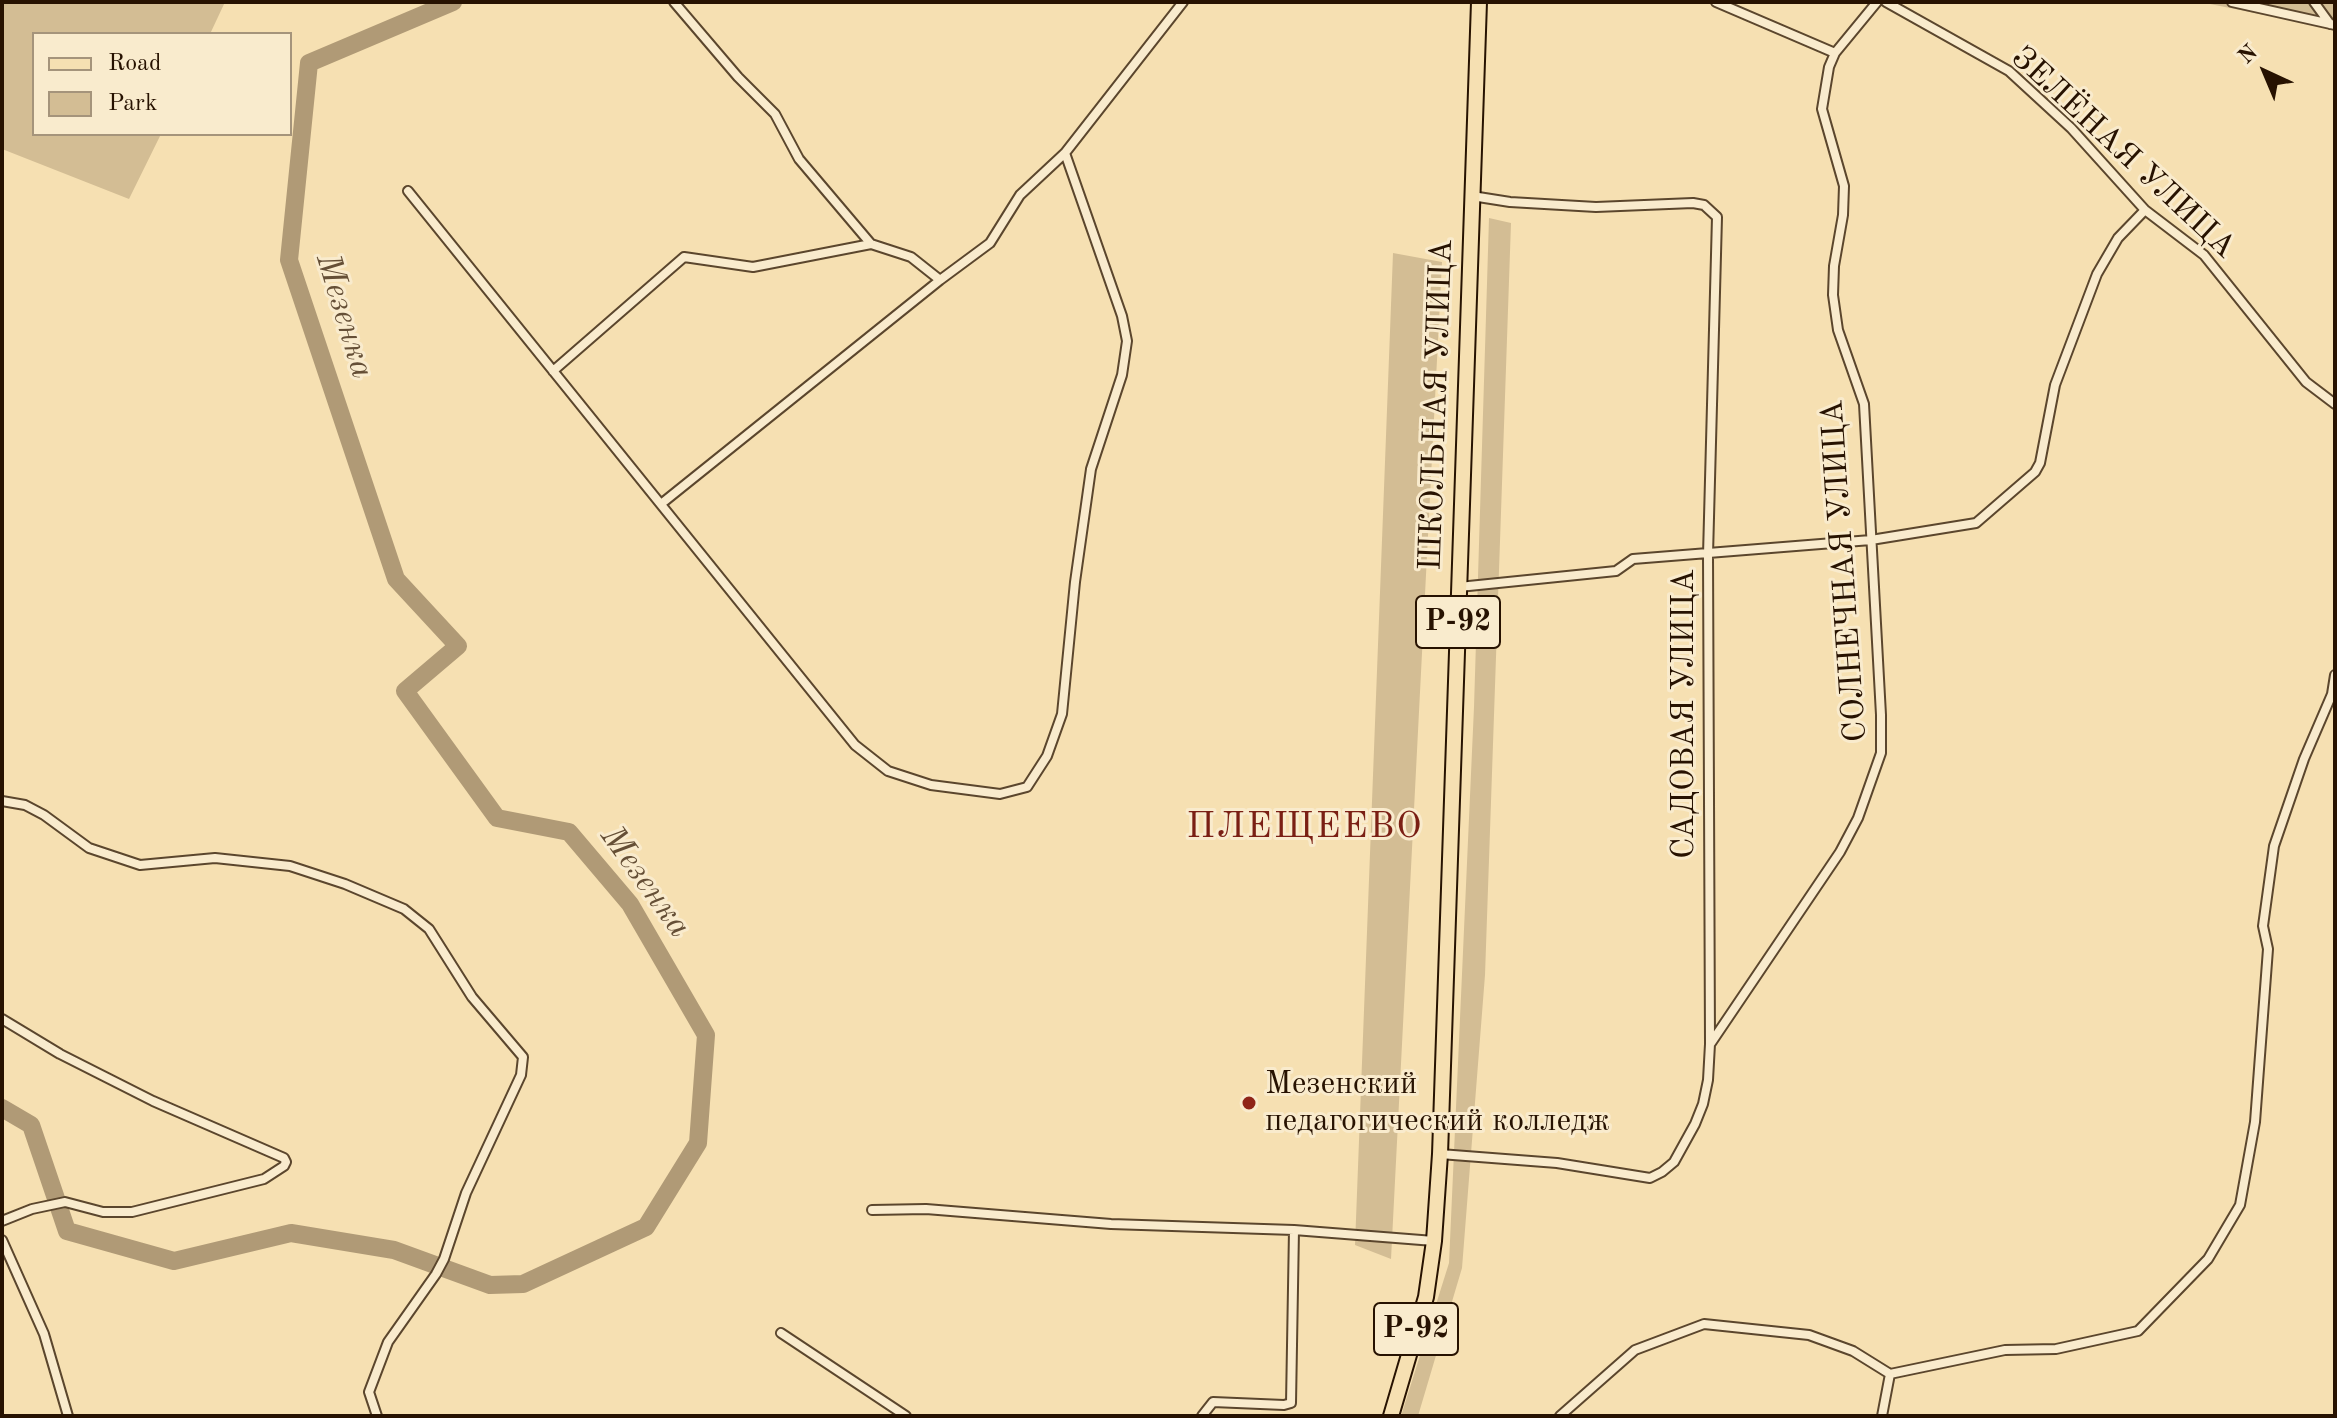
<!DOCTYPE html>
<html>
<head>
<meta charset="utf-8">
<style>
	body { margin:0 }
	#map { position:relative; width:2337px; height:1418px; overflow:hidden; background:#f6e0b2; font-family:"Old Standard TT",serif }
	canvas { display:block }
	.frame { position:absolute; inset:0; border:4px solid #271201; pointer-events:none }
	.legend { position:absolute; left:32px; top:32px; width:260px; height:104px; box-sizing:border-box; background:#f9ebcd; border:2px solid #a5947b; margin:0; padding:10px 14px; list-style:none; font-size:24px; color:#271201 }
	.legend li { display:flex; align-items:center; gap:16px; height:40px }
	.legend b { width:40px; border:2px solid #a5947b }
	.north { position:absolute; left:2225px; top:32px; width:80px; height:80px; -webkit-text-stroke:6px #f9ebcd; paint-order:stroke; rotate:316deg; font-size:22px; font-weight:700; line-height:32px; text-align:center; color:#271201 }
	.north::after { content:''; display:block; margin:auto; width:28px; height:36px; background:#271201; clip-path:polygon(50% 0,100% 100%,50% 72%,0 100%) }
</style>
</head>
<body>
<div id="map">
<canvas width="2337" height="1418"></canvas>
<div class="frame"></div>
<ul class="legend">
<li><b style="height:10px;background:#f6e0b2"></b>Road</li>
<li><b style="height:22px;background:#d3bd94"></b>Park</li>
</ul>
<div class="north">N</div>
</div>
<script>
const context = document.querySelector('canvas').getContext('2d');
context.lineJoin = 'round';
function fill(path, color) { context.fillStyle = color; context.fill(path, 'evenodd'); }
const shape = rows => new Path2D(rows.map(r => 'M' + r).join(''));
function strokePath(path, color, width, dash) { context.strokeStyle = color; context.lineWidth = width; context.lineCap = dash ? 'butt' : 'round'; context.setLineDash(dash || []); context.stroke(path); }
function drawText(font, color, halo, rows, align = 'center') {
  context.font = font + ' "Old Standard TT",serif'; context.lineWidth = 6; context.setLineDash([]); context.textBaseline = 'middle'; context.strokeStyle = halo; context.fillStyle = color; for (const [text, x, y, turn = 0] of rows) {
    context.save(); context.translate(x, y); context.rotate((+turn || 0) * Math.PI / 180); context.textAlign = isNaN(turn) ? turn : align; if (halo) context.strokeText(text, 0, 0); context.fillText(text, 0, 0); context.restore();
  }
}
const green = shape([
	[2,2,225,2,210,34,34,34,34,134,161,134,129,199,2,149],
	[2200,2,2335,2,2335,29],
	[1489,218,1511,223,1485,975,1462,1268,1418,1416,1401,1416,1449,1263,1474,707],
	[1393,253,1442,262,1391,1259,1355,1245]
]);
const river = shape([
	[2,1108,31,1125,67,1231,174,1261,291,1233,394,1250,490,1285,523,1284,646,1227,698,1143,706,1035,630,904,569,832,497,818,405,691,458,646,396,579,289,260,309,63,453,2]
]);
const minor = shape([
	[674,2,738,77,775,114,799,159,871,244],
	[1716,2,1835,53],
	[1886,2,2009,71,2071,128,2145,210,2204,255,2306,382,2335,404],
	[2232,2,2335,25],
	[2314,2,2330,24],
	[408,191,855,745,888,771,931,785,1000,794,1027,787,1047,756,1062,714,1075,582,1091,469,1122,375,1127,341,1122,316,1065,153],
	[553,371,684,257,753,267,871,244,911,257,940,280],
	[661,504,940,280,990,243,1020,195,1065,153,1183,2],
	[1459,587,1616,571,1633,559,1871,540,1976,523,2035,472,2040,463,2055,385,2097,274,2118,238,2145,210],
	[2,801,25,805,44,815,89,848,140,865,215,858,290,866,345,884,404,909,429,929,472,997,523,1057,521,1075,466,1193,444,1259,436,1274,388,1342,369,1392,377,1416],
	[2,1019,60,1054,153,1101,284,1158,286,1162,284,1166,264,1179,132,1212,103,1212,65,1202,32,1209,2,1221],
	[1711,1043,1840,852,1858,818,1881,753,1881,715,1864,404,1838,330,1833,295,1834,266,1843,215,1844,186,1822,109,1829,67,1835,53,1877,2],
	[1440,1154,1557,1163,1650,1178,1662,1172,1674,1162,1695,1124,1703,1104,1708,1080,1710,1044,1708,555,1717,217,1704,205,1693,203,1596,207,1510,202,1472,196],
	[872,1210,926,1209,1111,1224,1294,1230],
	[2,1240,44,1334,68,1416],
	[781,1333,906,1416],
	[1202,1416,1213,1402,1284,1405,1291,1403,1294,1230,1434,1241],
	[1560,1416,1635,1350,1704,1324,1809,1335,1853,1351,1890,1374,2005,1350,2056,1349,2138,1331,2208,1259,2240,1205,2255,1122,2268,949,2263,926,2274,846,2304,759,2332,694,2335,675],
	[1882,1416,1890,1374]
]);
const primary = shape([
	[1391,1416,1426,1297,1434,1241,1440,1154,1479,2]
]);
const markers = [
	[1249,1103,8,"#8f2418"]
];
const shields = [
	[1458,622,84],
	[1416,1329,84]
];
const shieldNames = [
	["Р-92",1458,622],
	["Р-92",1416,1329]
];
const streetNames = [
	["ЗЕЛЁНАЯ УЛИЦА",2123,153,43],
	["ШКОЛЬНАЯ УЛИЦА",1437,405,-88],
	["СОЛНЕЧНАЯ УЛИЦА",1845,571,-94],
	["САДОВАЯ УЛИЦА",1685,714,-90]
];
const poiNames = [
	["Мезенский",1265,1085],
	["педагогический колледж",1265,1122]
];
const waterNames = [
	["Мезенка",344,316,73],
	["Мезенка",645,882,54]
];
const quarterNames = [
	["ПЛЕЩЕЕВО",1305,828]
];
fill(green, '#d3bd94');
strokePath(river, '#b09a76', 18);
strokePath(minor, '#5b462d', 12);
strokePath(primary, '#271201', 18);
strokePath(minor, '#f9ebcd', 8);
strokePath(primary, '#f6e0b2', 14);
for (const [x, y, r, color] of markers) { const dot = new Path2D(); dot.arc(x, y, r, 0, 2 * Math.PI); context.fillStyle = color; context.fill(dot); strokePath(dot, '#f9ebcd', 3); }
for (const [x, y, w] of shields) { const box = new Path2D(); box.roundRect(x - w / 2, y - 26, w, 52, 6); context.fillStyle = '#f9ebcd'; context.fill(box); strokePath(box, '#271201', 2); }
drawText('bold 30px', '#271201', null, shieldNames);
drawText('32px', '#271201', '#f9ebcd', streetNames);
drawText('32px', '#271201', '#f9ebcd', poiNames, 'left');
drawText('italic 34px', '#654f36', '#f9ebcd', waterNames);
context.letterSpacing = '2px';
drawText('36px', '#7a1f14', '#f9ebcd', quarterNames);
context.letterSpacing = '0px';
</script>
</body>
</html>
